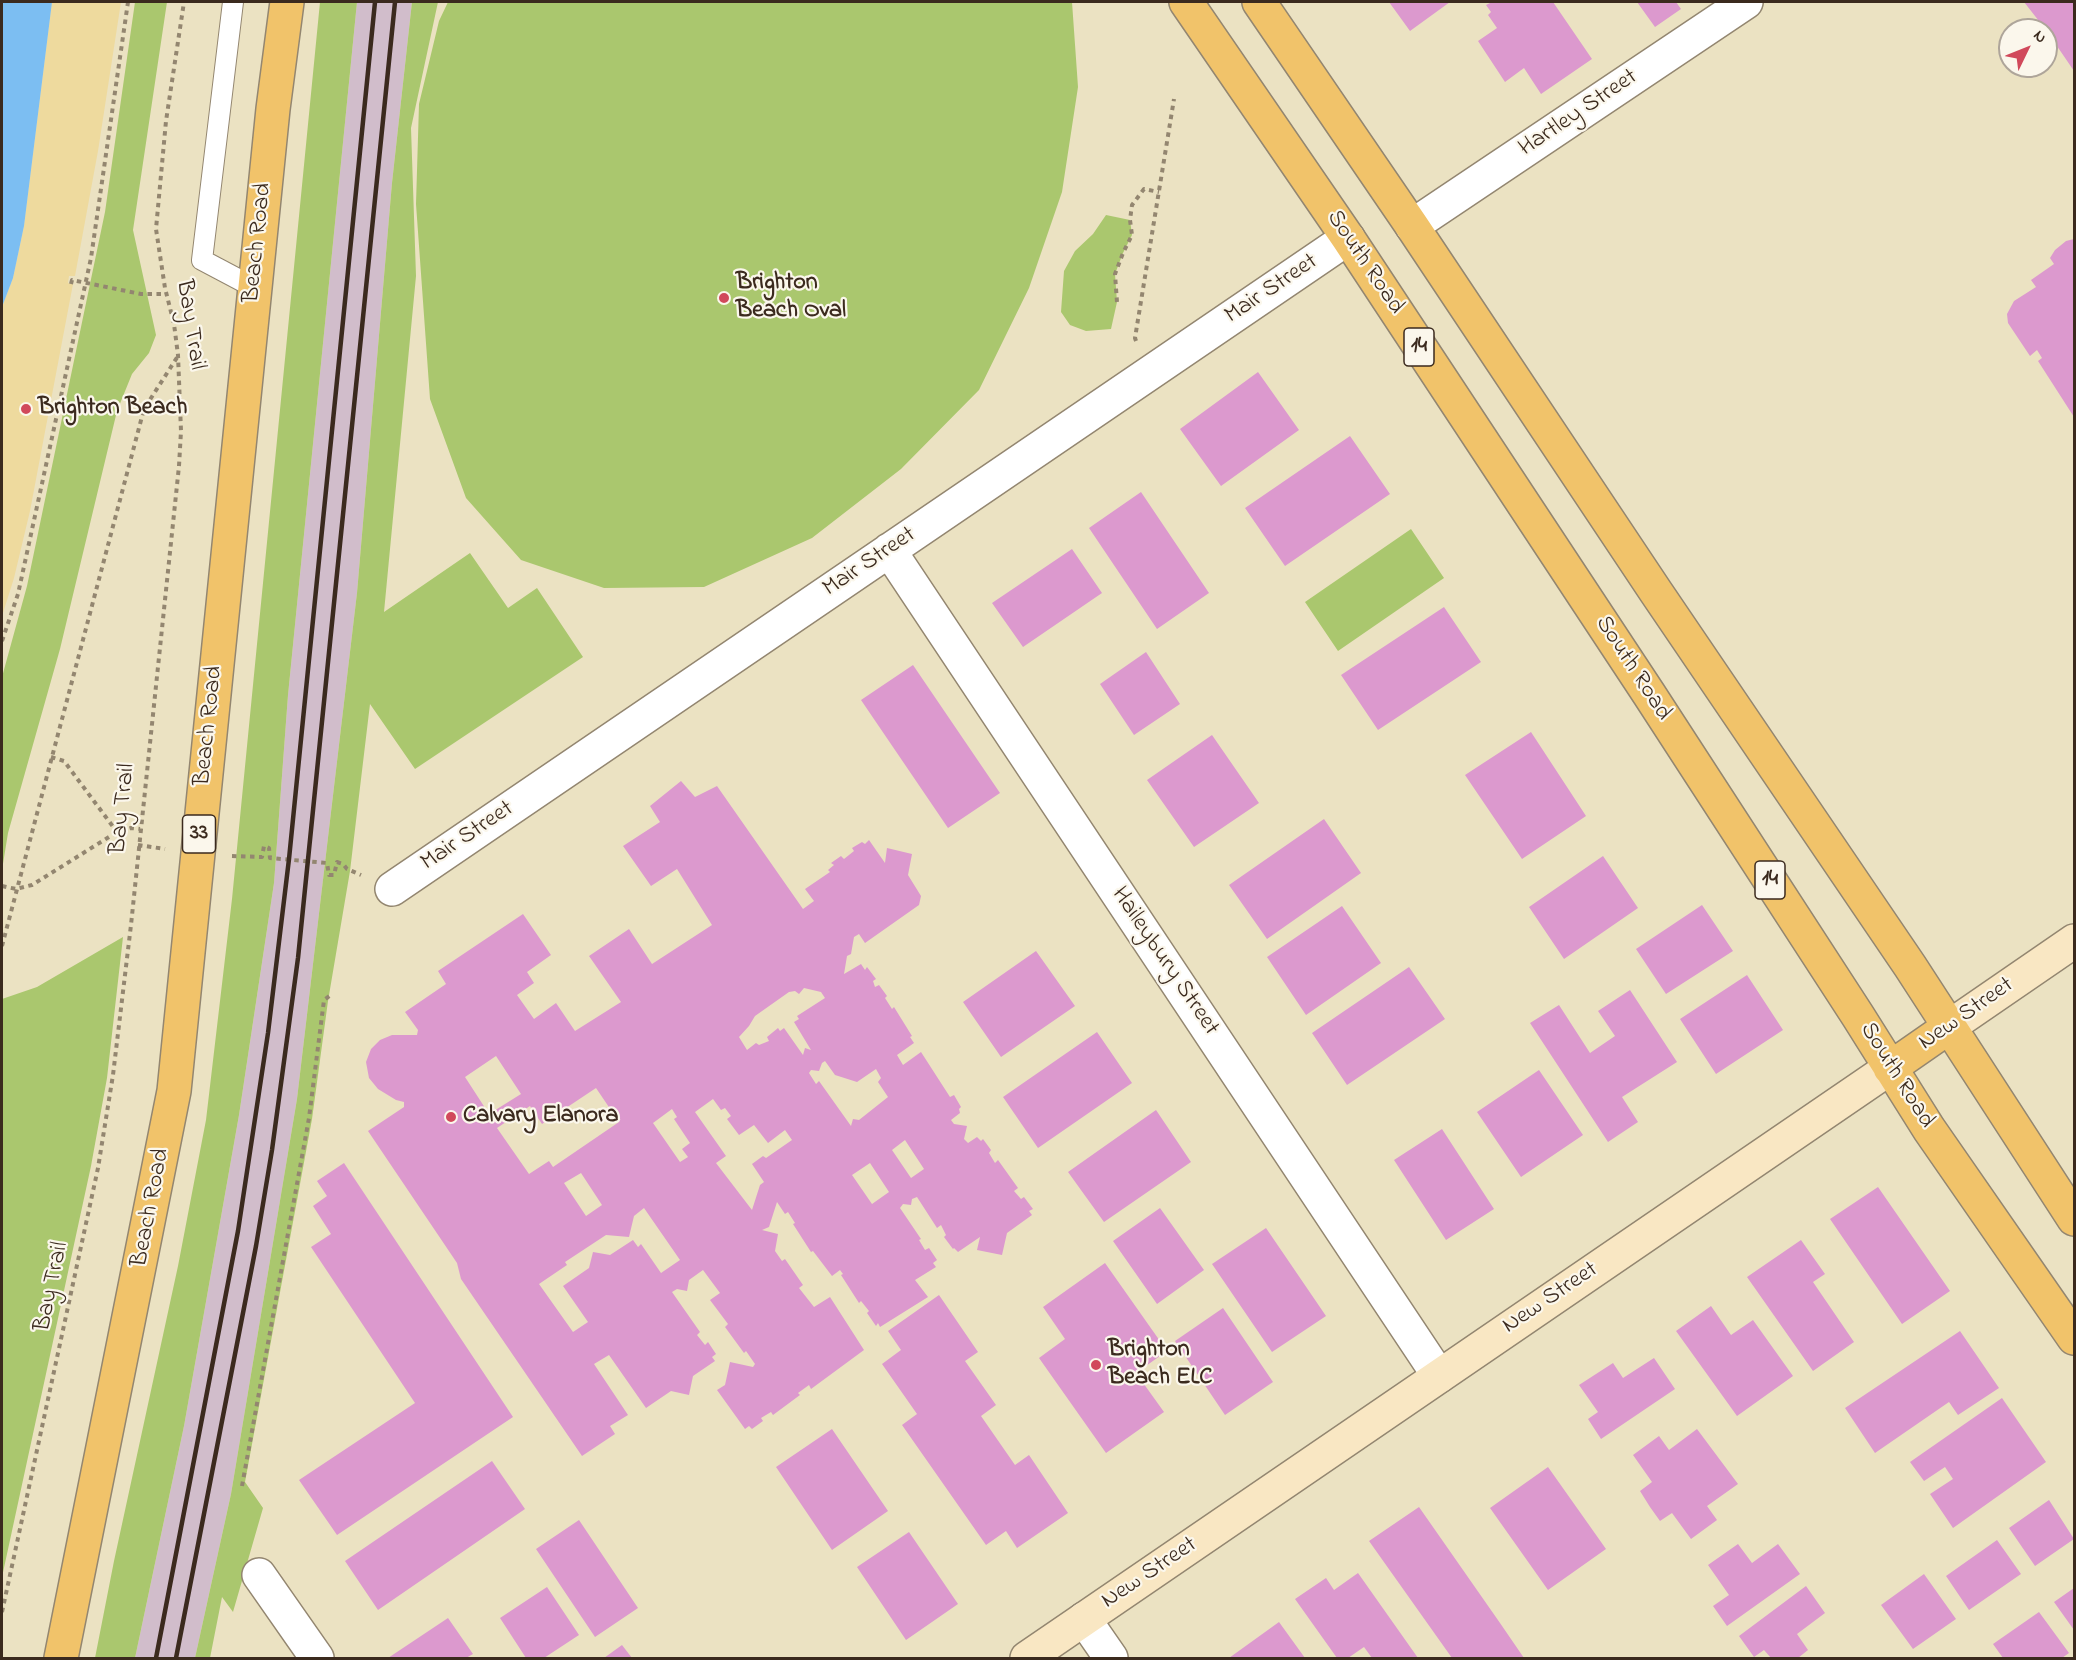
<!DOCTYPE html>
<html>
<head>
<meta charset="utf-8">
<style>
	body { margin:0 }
	#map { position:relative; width:2076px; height:1660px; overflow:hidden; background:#ebe2c2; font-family:"Indie Flower",sans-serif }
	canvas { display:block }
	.frame { position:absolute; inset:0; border:3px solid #3b2a1e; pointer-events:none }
	.north { position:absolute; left:1998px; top:18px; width:60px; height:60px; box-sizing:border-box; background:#fbf7ec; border:2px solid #aea59a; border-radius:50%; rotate:47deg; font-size:16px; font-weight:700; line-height:24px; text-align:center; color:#3b2a1e }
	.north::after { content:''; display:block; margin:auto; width:21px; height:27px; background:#d1495b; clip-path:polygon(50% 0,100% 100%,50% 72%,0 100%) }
</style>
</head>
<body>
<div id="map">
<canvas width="2076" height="1660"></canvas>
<div class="frame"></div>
<div class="north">N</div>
</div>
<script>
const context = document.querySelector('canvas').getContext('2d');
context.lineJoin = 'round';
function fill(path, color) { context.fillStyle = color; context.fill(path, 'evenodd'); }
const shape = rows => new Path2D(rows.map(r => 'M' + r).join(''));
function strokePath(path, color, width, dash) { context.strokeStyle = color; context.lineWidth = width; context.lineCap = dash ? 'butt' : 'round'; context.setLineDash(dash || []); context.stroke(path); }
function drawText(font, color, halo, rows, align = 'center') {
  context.font = font + ' "Indie Flower",sans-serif'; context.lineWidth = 4.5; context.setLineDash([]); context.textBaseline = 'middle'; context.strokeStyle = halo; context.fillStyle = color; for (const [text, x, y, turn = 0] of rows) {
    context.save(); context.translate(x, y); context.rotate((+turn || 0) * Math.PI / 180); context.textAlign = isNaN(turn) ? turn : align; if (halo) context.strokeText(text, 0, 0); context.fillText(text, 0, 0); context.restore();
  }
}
const industrial = shape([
	[357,2,412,2,392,183,357,593,297,1099,231,1494,195,1658,135,1658,184,1426,239,1115,274,883,288,695]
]);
const green = shape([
	[135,2,167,2,133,230,156,335,149,353,132,374,117,411,60,649,8,833,2,870,2,677,27,586,105,212],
	[320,2,357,2,288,695,274,883,239,1115,184,1426,135,1658,95,1658,114,1561,178,1266,206,1120,232,899],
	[412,2,438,2,411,128,416,276,384,612,470,553,508,608,537,588,583,657,415,769,370,704,350,871,328,1001,312,1119,245,1482,263,1508,233,1612,222,1597,210,1658,195,1658,231,1494,297,1099,357,593,392,183],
	[448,2,1072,2,1078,87,1062,192,1029,288,979,390,901,469,812,538,704,587,604,588,521,560,466,498,430,399,416,204,419,104,439,21],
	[1106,215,1130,220,1132,235,1123,253,1115,274,1117,302,1111,329,1086,331,1070,325,1061,312,1064,271,1075,251,1093,234],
	[1411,529,1444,578,1338,651,1305,602],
	[123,937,107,1078,91,1166,2,1577,2,999,37,987]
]);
const sand = shape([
	[52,2,121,2,98,151,75,276,69,276,68,283,73,284,30,511,14,578,2,616,2,307,13,278,24,226]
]);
const water = shape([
	[2,2,52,2,24,226,13,278,2,307]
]);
const building = shape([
	[1389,2,1450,2,1410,31],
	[1492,2,1553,2,1592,59,1541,94,1524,68,1505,82,1478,41,1497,28,1488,15,1491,12,1486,5],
	[1637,2,1676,2,1681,9,1655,27],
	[2024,2,2074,2,2074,71,2046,30],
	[2074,239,2074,417,2038,361,2042,358,2037,350,2030,356,2008,323,2007,314,2014,301,2036,287,2031,280,2054,264,2050,258,2055,250,2066,241],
	[1258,372,1299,430,1221,486,1180,429],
	[1350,436,1390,494,1285,566,1245,508],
	[1141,492,1209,593,1157,629,1089,528],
	[1072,549,1102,593,1023,647,992,603],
	[1444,607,1481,662,1378,730,1341,675],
	[1146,652,1180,704,1134,735,1100,684],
	[913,665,1000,793,948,828,861,700],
	[1531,732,1586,816,1522,859,1465,775],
	[1212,735,1259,803,1194,847,1147,780],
	[681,781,695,797,717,786,803,909,814,901,805,889,830,872,828,870,834,865,831,863,841,856,844,859,854,851,852,848,862,842,865,844,869,840,885,863,887,848,912,854,908,875,921,896,919,905,865,943,859,934,854,937,851,954,847,956,844,974,861,964,865,970,867,967,876,979,873,981,875,987,879,985,887,996,885,998,892,1009,894,1007,912,1036,910,1037,914,1043,897,1055,903,1065,921,1052,950,1097,954,1095,961,1107,959,1109,960,1113,951,1120,954,1124,967,1126,964,1139,968,1143,977,1137,981,1141,983,1139,991,1150,989,1153,995,1163,998,1160,1018,1188,1014,1191,1021,1199,1024,1197,1033,1209,1029,1211,1032,1215,1007,1233,1002,1255,977,1250,980,1237,958,1252,954,1248,953,1249,944,1237,946,1235,941,1225,937,1228,917,1197,912,1199,911,1205,903,1204,900,1208,921,1239,919,1240,925,1250,929,1248,937,1260,933,1263,936,1267,915,1280,928,1297,880,1327,878,1323,876,1326,867,1313,869,1311,861,1301,859,1303,841,1275,843,1274,840,1270,832,1276,813,1251,811,1252,793,1224,795,1223,788,1212,785,1214,777,1202,769,1227,762,1230,778,1234,775,1251,782,1261,785,1259,803,1285,799,1288,814,1307,830,1297,864,1350,811,1389,809,1385,798,1393,800,1395,773,1415,771,1412,761,1418,763,1421,752,1429,749,1426,745,1429,717,1390,725,1385,730,1362,753,1367,755,1364,746,1351,744,1353,725,1327,728,1324,710,1300,720,1293,703,1270,689,1280,687,1291,677,1289,672,1292,700,1332,697,1335,705,1345,708,1342,716,1354,712,1357,715,1361,693,1376,689,1395,671,1391,646,1408,609,1355,594,1364,628,1415,610,1426,615,1434,582,1456,461,1279,457,1263,368,1131,404,1107,404,1102,396,1100,378,1089,369,1078,366,1062,371,1049,380,1040,392,1035,417,1035,418,1030,405,1012,446,984,438,971,523,914,551,955,527,972,534,983,517,995,534,1019,556,1003,575,1031,621,1002,589,956,629,929,652,964,712,925,677,869,651,886,623,846,660,822,650,806],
	[804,988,821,992,825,998,797,1016,799,1019,794,1022,811,1050,805,1048,803,1055,784,1028,780,1031,778,1028,767,1037,769,1041,759,1045,756,1043,747,1050,739,1037,749,1026,755,1016,789,992,795,991,799,994],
	[496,1056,521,1094,489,1114,465,1077],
	[825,1061,835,1075,857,1082,876,1069,881,1078,878,1082,888,1097,859,1120,853,1119,851,1126,819,1081,816,1084,809,1073,811,1070,819,1071,822,1063],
	[596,1088,619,1122,553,1167,549,1161,529,1174,497,1128,530,1106,542,1124],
	[713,1099,721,1110,725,1108,731,1116,727,1119,739,1135,754,1125,768,1143,785,1130,792,1140,766,1158,763,1156,752,1164,764,1182,760,1185,752,1210,716,1163,726,1156,695,1112],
	[672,1109,677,1117,674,1119,690,1143,682,1149,688,1157,680,1162,653,1123],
	[905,1140,924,1169,911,1178,892,1150],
	[870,1163,889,1192,872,1204,852,1175],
	[581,1173,602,1205,586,1216,564,1183],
	[644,1208,680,1260,661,1273,641,1244,638,1247,633,1240,610,1255,593,1252,589,1268,563,1286,588,1322,573,1332,539,1284,567,1265,565,1262,606,1235,629,1237,634,1216],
	[1324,819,1361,873,1267,939,1229,885],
	[1603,856,1638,908,1564,959,1529,907],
	[1702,905,1733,951,1666,994,1636,949],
	[1342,906,1381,963,1306,1015,1267,957],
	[1036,951,1075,1006,1001,1057,963,1002],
	[1409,967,1445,1019,1347,1085,1312,1033],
	[1747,975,1783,1030,1716,1074,1680,1019],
	[1630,990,1677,1062,1622,1097,1638,1122,1608,1142,1530,1023,1559,1005,1590,1053,1615,1036,1598,1011],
	[1097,1032,1132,1083,1038,1148,1003,1097],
	[1539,1070,1583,1135,1521,1177,1477,1112],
	[1156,1110,1191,1162,1104,1222,1068,1172],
	[1442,1129,1494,1209,1446,1240,1394,1160],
	[344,1163,513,1417,337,1535,299,1480,415,1403,311,1247,331,1234,313,1206,327,1196,317,1181],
	[1878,1187,1950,1291,1902,1324,1830,1219],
	[1160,1208,1204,1270,1157,1304,1113,1241],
	[1266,1228,1326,1316,1272,1352,1212,1264],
	[1801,1240,1825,1274,1813,1282,1854,1342,1813,1371,1747,1277],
	[1105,1263,1167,1351,1136,1373,1164,1412,1106,1453,1039,1358,1065,1339,1043,1307],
	[939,1295,978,1352,965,1361,996,1405,981,1416,1015,1465,1029,1455,1068,1513,1017,1548,1006,1531,986,1545,902,1425,917,1414,882,1364,901,1350,888,1331],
	[1711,1306,1731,1335,1753,1320,1793,1376,1737,1416,1676,1331],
	[1223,1308,1273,1382,1225,1415,1175,1341],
	[1960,1331,1999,1388,1958,1415,1949,1402,1875,1453,1845,1408],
	[1654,1358,1675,1389,1601,1439,1588,1419,1598,1412,1579,1385,1613,1363,1623,1378],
	[2002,1398,2046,1462,1953,1528,1930,1494,1953,1479,1945,1467,1924,1481,1910,1462],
	[832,1429,888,1511,832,1550,776,1467],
	[1697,1429,1738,1484,1707,1506,1717,1520,1691,1539,1672,1513,1660,1521,1650,1507,1640,1491,1652,1482,1633,1455,1659,1436,1669,1450],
	[492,1461,525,1509,378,1610,345,1561],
	[1548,1467,1606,1549,1548,1590,1490,1508],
	[2049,1500,2074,1539,2035,1566,2009,1528],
	[1419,1507,1500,1623,1524,1658,1452,1658,1369,1541],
	[579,1520,638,1608,595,1637,536,1549],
	[909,1532,958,1604,906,1640,857,1567],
	[1997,1540,2021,1574,1969,1610,1946,1576],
	[1738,1544,1752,1563,1778,1544,1800,1574,1727,1626,1713,1606,1729,1595,1708,1565],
	[1358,1573,1418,1658,1372,1658,1364,1647,1348,1658,1337,1658,1295,1599,1326,1578,1334,1590],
	[1924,1574,1956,1619,1913,1649,1881,1605],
	[1806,1586,1825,1613,1797,1634,1808,1650,1798,1658,1771,1658,1764,1650,1754,1657,1739,1636],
	[547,1587,579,1635,544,1658,526,1658,500,1618],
	[2074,1588,2074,1630,2054,1602],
	[2039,1612,2069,1653,2062,1658,2003,1658,1993,1644],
	[448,1618,473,1654,466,1658,388,1658],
	[1279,1622,1305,1658,1229,1658],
	[622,1645,632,1658,604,1658]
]);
const path = shape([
	[71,284,72,280,141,294,167,294],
	[1117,302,1115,274,1123,253,1132,235,1130,220,1132,205,1144,189,1159,192],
	[1136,341,1135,338,1174,99],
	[2,641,18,594,91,258,128,2],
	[51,757,64,761,117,832],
	[138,845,165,849],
	[232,856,262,857,264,846,269,848,270,858,327,863,329,875,334,875,337,862,343,864,347,869,361,875],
	[2,886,16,889,32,885,117,832,131,828,140,829],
	[2,946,144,409,178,356],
	[242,1486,309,1118,324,1000,332,994],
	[2,1612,98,1168,113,1075,131,925,179,466,181,431,178,355,174,324,165,288,156,229,166,121,184,2]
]);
const service = shape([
	[233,2,202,260,255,288]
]);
const minor = shape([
	[1412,226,1746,2],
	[889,550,1439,1376],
	[392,889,1348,238],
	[259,1575,317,1658],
	[1084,1619,1111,1658]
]);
const secondary = shape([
	[1949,1027,2074,941],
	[1027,1658,1890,1068]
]);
const primary = shape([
	[1186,2,1348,238,1649,694,1858,1016,1929,1129,2074,1338],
	[1259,2,1412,226,1656,592,1910,966,2074,1219],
	[1890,1068,1949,1027],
	[61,1658,174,1091,273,109,287,2]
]);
const rail = shape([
	[156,1658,238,1231,268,1033,289,859,375,2],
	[176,1658,256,1246,272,1150,298,958,395,2]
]);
const markers = [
	[724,298,6,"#d1495b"],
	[26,409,6,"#d1495b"],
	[451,1117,6,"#d1495b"],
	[1096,1365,6,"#d1495b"]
];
const shields = [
	[1419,347,30],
	[199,834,33],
	[1770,880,30]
];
const shieldNames = [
	["14",1419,347],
	["33",199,834],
	["14",1770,880]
];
const streetNames = [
	["Hartley Street",1579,114,-34],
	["Beach Road",259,243,-84],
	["South Road",1364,263,56],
	["Mair Street",1272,290,-34],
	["Bay Trail",189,325,81],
	["Mair Street",870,563,-34],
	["South Road",1632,669,57],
	["Beach Road",210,726,-84],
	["Bay Trail",124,809,-84],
	["Mair Street",468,837,-34],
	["Haileybury Street",1164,962,56],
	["New Street",1967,1015,-35],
	["South Road",1896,1076,58],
	["Beach Road",152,1208,-79],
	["Bay Trail",53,1287,-78],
	["New Street",1551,1299,-34],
	["New Street",1150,1574,-34]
];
const poiNames = [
	["Brighton",736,284],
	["Beach Oval",736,312],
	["Brighton Beach",38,409],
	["Calvary Elanora",463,1117],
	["Brighton",1108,1351],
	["Beach ELC",1108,1379]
];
fill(industrial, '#d1bdcb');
fill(green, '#aac76e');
fill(sand, '#eeda9e');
fill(water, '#7cbef2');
fill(building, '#dc99ce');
strokePath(service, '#938670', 22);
strokePath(minor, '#938670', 36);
strokePath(secondary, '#938670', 36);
strokePath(primary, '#938670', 36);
strokePath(path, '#938670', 4, [4.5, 4.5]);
strokePath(service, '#fff', 20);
strokePath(minor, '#fff', 33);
strokePath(secondary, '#f9e7c3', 33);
strokePath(primary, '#f1c36a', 33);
strokePath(rail, '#3b2a1e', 4.5);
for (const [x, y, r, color] of markers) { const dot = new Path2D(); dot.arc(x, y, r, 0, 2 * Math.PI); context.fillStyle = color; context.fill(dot); strokePath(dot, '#fbf7ec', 2); }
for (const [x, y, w] of shields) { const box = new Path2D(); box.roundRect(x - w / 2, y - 19, w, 38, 4.5); context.fillStyle = '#fbf7ec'; context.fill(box); strokePath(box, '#3b2a1e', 1.5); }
drawText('bold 22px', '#3b2a1e', null, shieldNames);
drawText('24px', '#3b2a1e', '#fbf7ec', streetNames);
drawText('bold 24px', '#3b2a1e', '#fbf7ec', poiNames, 'left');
</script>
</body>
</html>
